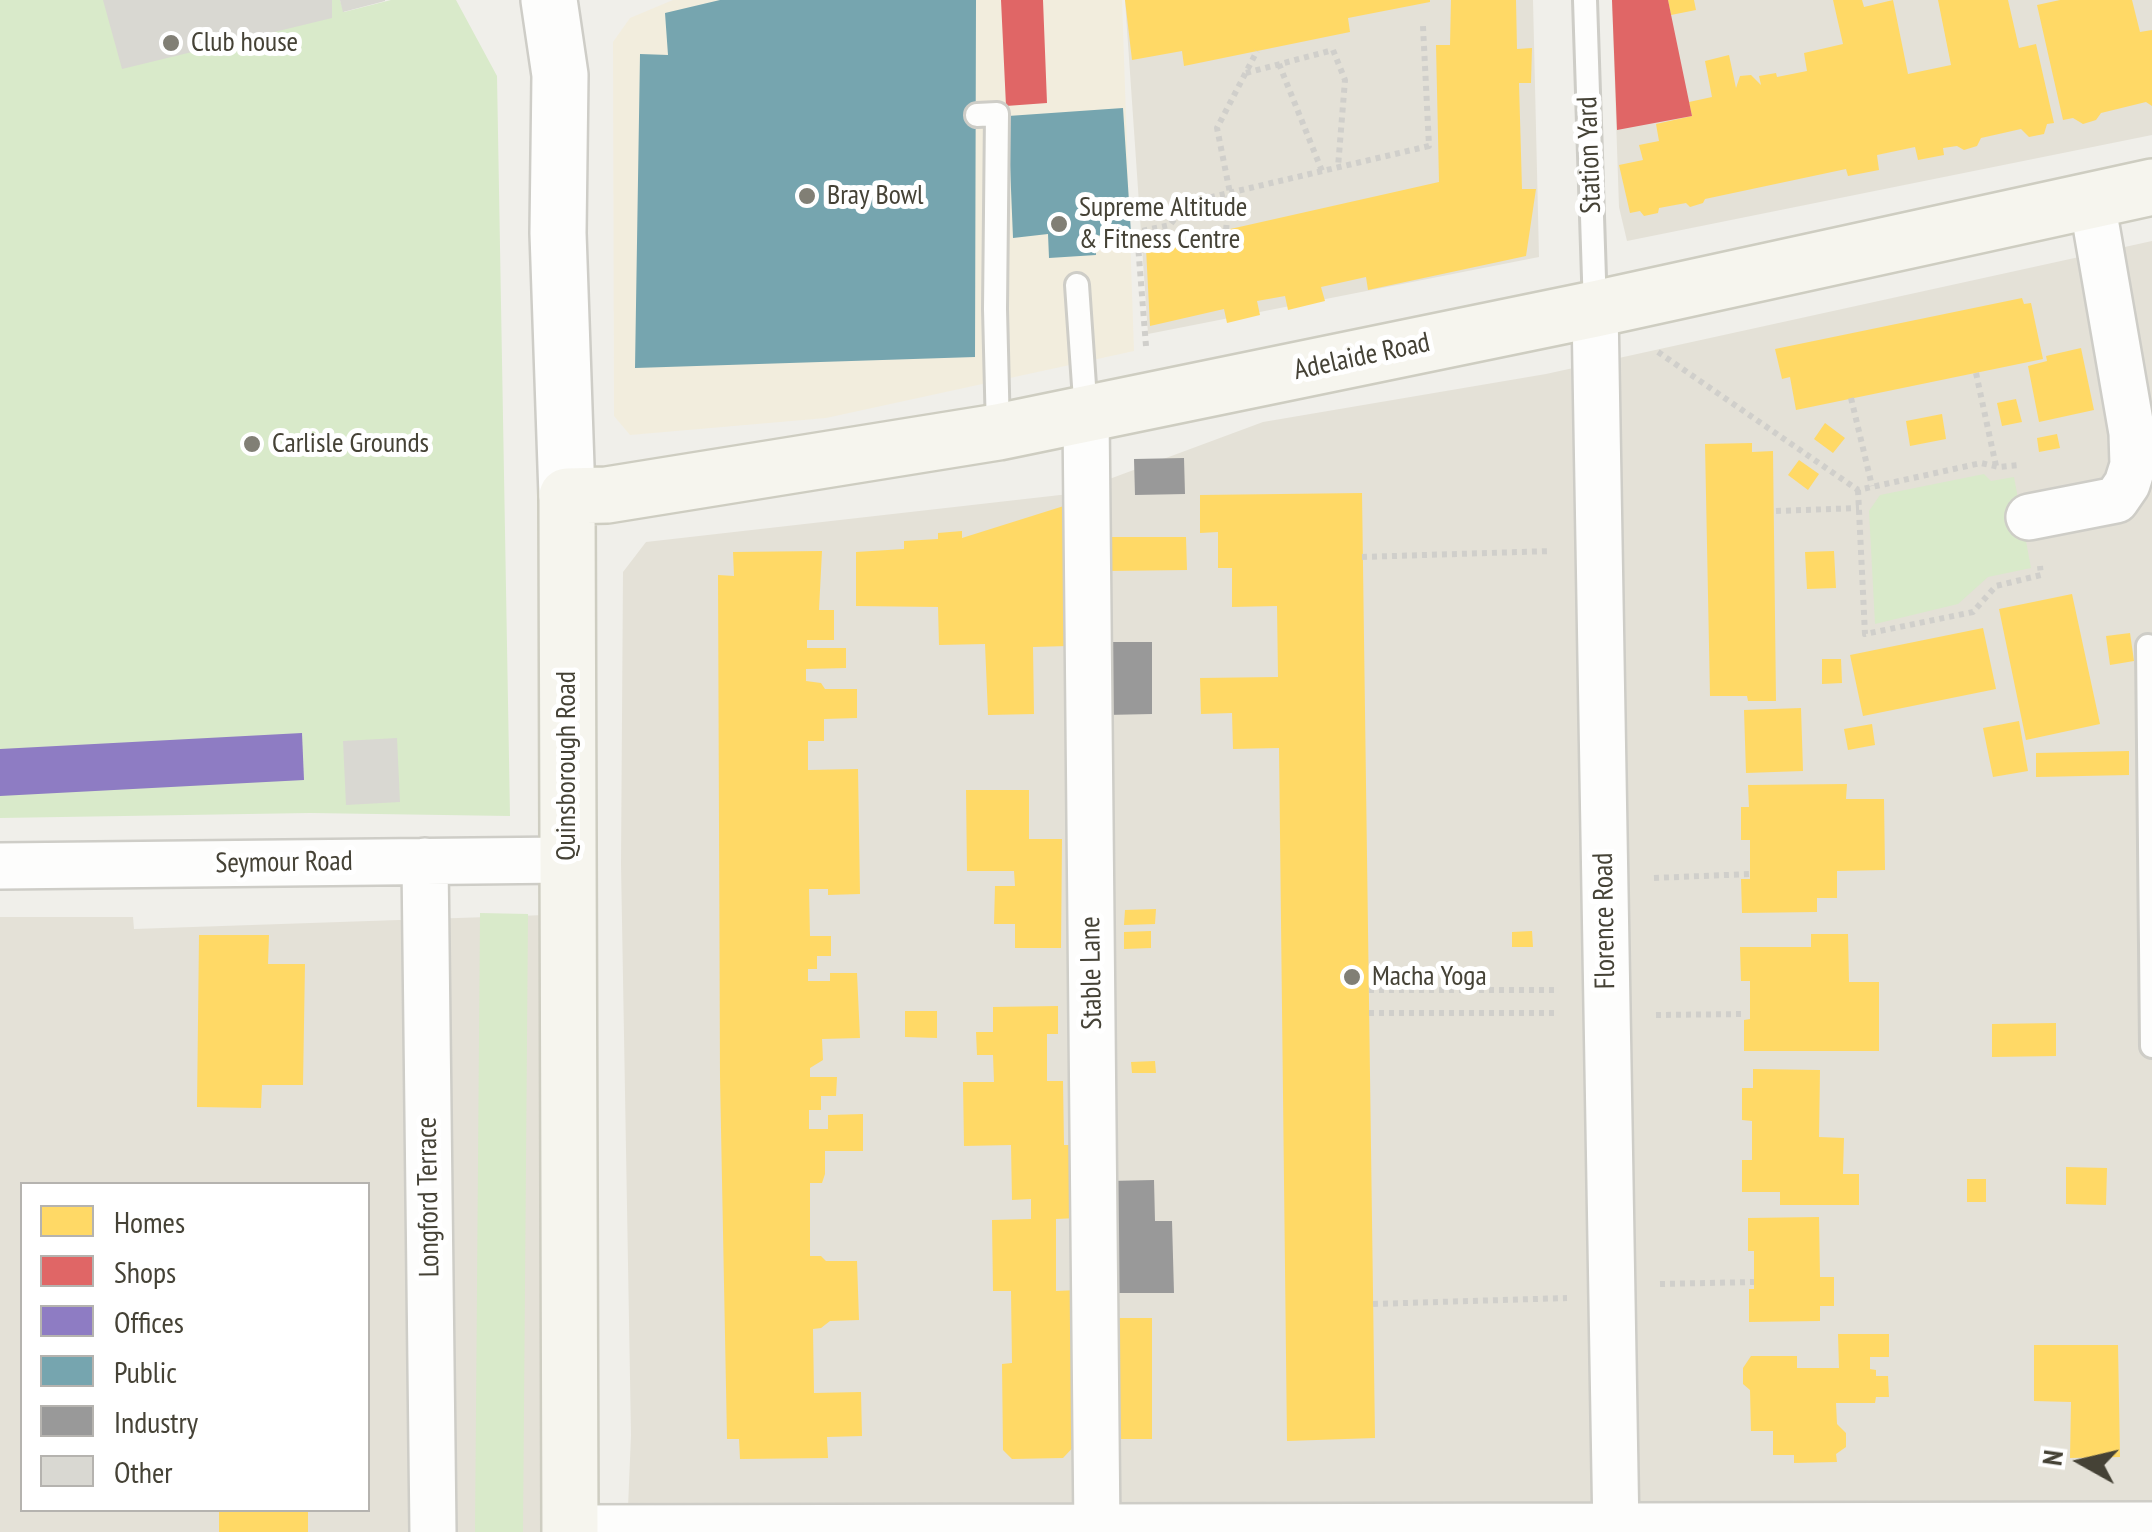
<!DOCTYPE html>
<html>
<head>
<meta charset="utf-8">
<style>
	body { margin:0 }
	#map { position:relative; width:2152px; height:1532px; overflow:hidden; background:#f0efea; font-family:"PT Sans Narrow",sans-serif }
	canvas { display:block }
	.legend { position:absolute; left:20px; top:1182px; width:350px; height:330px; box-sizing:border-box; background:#fff; border:2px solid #b5b3af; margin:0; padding:12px 18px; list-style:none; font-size:30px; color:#454236 }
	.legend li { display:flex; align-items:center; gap:20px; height:50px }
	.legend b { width:50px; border:2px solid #b5b3af }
	.north { position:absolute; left:2032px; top:1412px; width:100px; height:100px; -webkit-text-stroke:8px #fff; paint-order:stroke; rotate:278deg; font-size:28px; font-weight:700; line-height:40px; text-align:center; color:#454236 }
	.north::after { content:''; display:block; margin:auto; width:35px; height:45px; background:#454236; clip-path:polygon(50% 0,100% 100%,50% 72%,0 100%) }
</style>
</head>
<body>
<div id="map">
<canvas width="2152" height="1532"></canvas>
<ul class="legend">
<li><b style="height:28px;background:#ffd966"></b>Homes</li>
<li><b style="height:28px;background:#e06666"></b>Shops</li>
<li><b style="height:28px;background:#8e7cc3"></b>Offices</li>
<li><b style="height:28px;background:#76a5af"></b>Public</li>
<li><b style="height:28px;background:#999"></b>Industry</li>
<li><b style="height:28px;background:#d9d8d2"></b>Other</li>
</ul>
<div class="north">N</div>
</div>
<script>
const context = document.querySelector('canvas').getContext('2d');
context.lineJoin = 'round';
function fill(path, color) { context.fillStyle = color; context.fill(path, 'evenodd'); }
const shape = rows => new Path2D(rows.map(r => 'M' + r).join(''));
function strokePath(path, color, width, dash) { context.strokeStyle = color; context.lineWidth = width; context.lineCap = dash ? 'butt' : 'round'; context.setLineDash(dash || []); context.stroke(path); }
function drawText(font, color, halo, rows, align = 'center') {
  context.font = font + ' "PT Sans Narrow",sans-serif'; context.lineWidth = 10; context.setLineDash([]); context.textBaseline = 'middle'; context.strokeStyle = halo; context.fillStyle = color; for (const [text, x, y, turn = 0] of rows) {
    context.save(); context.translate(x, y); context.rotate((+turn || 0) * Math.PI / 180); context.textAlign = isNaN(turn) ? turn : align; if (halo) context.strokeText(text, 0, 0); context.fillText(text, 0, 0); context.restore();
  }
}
const residential = shape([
	[1125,0,1533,0,1539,257,1148,334],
	[1612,0,2152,0,2152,135,1627,241,1619,207],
	[2152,241,2152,1532,627,1532,631,1435,621,864,623,572,646,542,1069,494,1263,422,1546,374],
	[546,915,551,1532,0,1532,0,917,133,917,134,929],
	[22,1184,368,1184,368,1510,22,1510]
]);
const commercial = shape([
	[673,0,1122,0,1134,351,826,418,630,435,614,416,613,42,630,18]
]);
const green = shape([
	[0,0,340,0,344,12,391,0,456,0,497,76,510,816,310,813,0,818],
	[1984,474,1991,481,2014,477,2031,568,1988,577,1958,604,1875,624,1869,511,1880,495],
	[480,913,528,914,523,1532,475,1532]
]);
const homes = shape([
	[1125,0,1430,0,1430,2,1348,18,1350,32,1184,66,1182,51,1132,60],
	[1451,0,1516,0,1517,49,1532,48,1531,83,1519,83,1522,189,1536,189,1526,256,1368,290,1366,277,1321,287,1325,301,1288,310,1285,296,1257,301,1260,315,1227,323,1224,309,1150,326,1146,248,1439,182,1436,45,1450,45],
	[1668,0,1694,0,1696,10,1671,15],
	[1833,0,1862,0,1864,7,1893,0,1908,74,1951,65,1938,0,2008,0,2019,48,2036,44,2054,123,2047,124,2044,134,2029,137,2021,129,1981,138,1977,146,1964,150,1957,146,1943,148,1944,155,1918,160,1915,147,1877,155,1879,170,1848,176,1846,169,1705,199,1703,203,1690,207,1686,203,1659,208,1658,213,1644,216,1640,211,1630,213,1619,165,1643,160,1639,145,1659,141,1656,124,1692,116,1689,102,1712,97,1705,61,1729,55,1736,88,1740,76,1751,75,1761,85,1759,76,1776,73,1777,77,1807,71,1804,53,1843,44],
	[2060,0,2132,0,2140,32,2152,30,2152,106,2146,102,2101,113,2096,120,2083,124,2073,118,2063,120,2037,5],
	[2022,298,2024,304,2031,303,2043,359,1796,410,1790,377,1782,379,1775,349],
	[2081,348,2094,410,2039,422,2028,366,2047,361,2046,356],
	[2016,399,2022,422,2002,426,1997,403],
	[1942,414,1946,439,1910,446,1906,421],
	[1825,423,1845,438,1833,453,1814,439],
	[2057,434,2060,448,2039,452,2037,438],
	[1752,443,1752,452,1773,451,1776,701,1748,701,1747,696,1710,696,1705,444],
	[1799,460,1819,474,1808,490,1788,475],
	[1362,493,1375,1438,1287,1441,1279,748,1233,749,1232,713,1201,714,1200,678,1278,677,1277,606,1232,607,1232,568,1218,568,1218,532,1200,533,1200,495],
	[1067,505,1068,646,1033,647,1034,714,988,715,985,644,939,645,938,607,856,606,856,552,904,549,904,541,938,539,938,533,962,531,962,538],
	[1107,537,1186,537,1187,570,1107,571],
	[822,551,819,610,834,610,834,640,807,640,807,648,846,648,846,668,806,669,806,681,821,683,825,689,857,689,857,718,824,719,824,741,808,741,808,770,858,769,860,894,828,895,828,889,809,889,810,936,831,936,831,956,817,956,817,969,808,969,808,981,830,981,830,973,857,973,860,1038,822,1039,823,1060,810,1068,810,1077,837,1077,836,1096,821,1096,821,1110,809,1110,809,1129,828,1129,828,1115,863,1114,863,1151,825,1151,825,1174,822,1183,810,1183,810,1256,821,1256,826,1261,857,1261,859,1320,830,1321,821,1328,813,1329,814,1393,861,1392,862,1436,827,1437,828,1458,740,1459,739,1439,727,1439,720,1077,718,575,734,576,733,552],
	[1834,551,1836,588,1807,589,1805,552],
	[2072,594,2100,724,2026,740,1999,609],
	[1983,628,1996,689,1863,716,1850,655],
	[2130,633,2134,661,2110,665,2106,636],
	[1822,659,1841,659,1842,683,1822,684],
	[1801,708,1803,771,1746,773,1744,710],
	[2019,721,2028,771,1993,777,1983,728],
	[1872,724,1875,745,1848,750,1844,729],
	[2129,751,2129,775,2036,777,2036,753],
	[1847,784,1846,799,1884,799,1885,870,1837,871,1837,898,1817,898,1817,912,1742,913,1741,879,1750,879,1750,840,1741,840,1741,807,1749,807,1748,785],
	[966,790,1029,790,1029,839,1062,839,1061,948,1015,948,1015,924,994,924,995,886,1015,886,1014,871,967,871],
	[1156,909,1155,924,1124,925,1125,910],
	[1151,931,1151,948,1124,949,1124,932],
	[1532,931,1533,947,1512,947,1512,932],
	[1811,934,1848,934,1849,982,1879,982,1879,1051,1744,1051,1744,1020,1750,1019,1750,981,1741,981,1740,947,1811,947],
	[199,935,269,935,268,964,305,964,303,1085,262,1085,261,1108,197,1107],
	[1058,1006,1058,1034,1047,1034,1047,1081,1063,1081,1064,1145,1078,1145,1078,1218,1056,1219,1056,1291,1078,1290,1079,1441,1063,1458,1012,1459,1003,1450,1002,1364,1012,1363,1011,1291,993,1291,992,1220,1031,1219,1031,1199,1012,1200,1011,1145,964,1146,963,1082,994,1082,993,1055,977,1055,976,1032,993,1032,993,1007],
	[905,1011,937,1011,937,1038,905,1037],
	[2056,1023,2056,1056,1992,1057,1992,1024],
	[1155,1061,1156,1073,1132,1073,1131,1062],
	[1753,1069,1820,1070,1819,1137,1844,1138,1843,1174,1859,1174,1859,1205,1780,1205,1780,1192,1742,1192,1742,1160,1752,1160,1752,1121,1742,1120,1742,1088,1753,1088],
	[2066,1167,2107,1168,2106,1205,2066,1204],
	[1967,1179,1986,1179,1986,1202,1967,1202],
	[1819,1217,1820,1277,1834,1277,1834,1306,1820,1306,1820,1321,1749,1322,1749,1289,1754,1289,1754,1251,1748,1251,1748,1218],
	[1112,1318,1152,1318,1152,1439,1114,1439],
	[1838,1334,1889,1334,1889,1357,1870,1357,1870,1369,1876,1370,1876,1376,1888,1376,1889,1397,1876,1397,1875,1403,1836,1403,1837,1424,1846,1433,1846,1447,1836,1454,1837,1462,1794,1463,1794,1455,1773,1455,1773,1431,1751,1431,1750,1390,1743,1384,1743,1368,1751,1356,1797,1356,1797,1368,1839,1368],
	[2034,1345,2118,1345,2120,1457,2070,1458,2071,1402,2034,1401],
	[219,1510,308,1510,308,1532,219,1532]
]);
const shops = shape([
	[1001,0,1043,0,1047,103,1006,106],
	[1612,0,1668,0,1692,116,1617,130]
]);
const offices = shape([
	[302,733,304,780,0,796,0,749]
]);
const public = shape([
	[720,0,976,0,975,357,635,368,640,54,668,55,665,13],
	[1123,108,1131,233,1094,236,1096,255,1049,258,1048,234,1013,238,1008,116]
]);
const industry = shape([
	[1184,458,1185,494,1135,495,1134,459],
	[1106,642,1152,642,1152,714,1106,715],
	[1154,1180,1155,1221,1172,1221,1174,1293,1119,1293,1118,1222,1110,1222,1109,1181]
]);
const building = shape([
	[103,0,332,0,332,18,122,69],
	[340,0,385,0,385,1,343,12],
	[397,738,400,802,346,805,343,741]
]);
const path = shape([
	[1279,64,1322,171],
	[1246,73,1333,50,1345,80,1338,167],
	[1226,230,1230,193,1217,128,1257,51],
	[1146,346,1137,232,1170,225,1186,203,1429,146,1423,26],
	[1658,352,1858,490,1981,463,1999,467,2019,465],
	[1976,373,1996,466],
	[1851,398,1872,486],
	[1858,490,1865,634,1973,612,1996,586,2041,575,2040,566],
	[1776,511,1859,508],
	[1362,557,1551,551],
	[1654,878,1750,874],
	[1369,990,1557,990],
	[1369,1013,1558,1013],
	[1656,1015,1746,1014],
	[1660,1284,1754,1282],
	[1373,1304,1567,1298]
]);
const service = shape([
	[1585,0,1595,309],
	[977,115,997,114,995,309,998,432],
	[1077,285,1086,414],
	[2148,646,2152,1046]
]);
const minor = shape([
	[1595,309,1616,1532],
	[1086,414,1097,1532],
	[2029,517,2116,500,2127,484,2133,465,2132,433,2092,202],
	[425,861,433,1532],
	[0,866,567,860],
	[570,1528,2152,1525]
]);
const tertiary = shape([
	[549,0,560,75,558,233,567,496]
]);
const secondary = shape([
	[570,1532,567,496,607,495,998,432,1595,309,2152,187]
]);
const markers = [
	[171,43,10,"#817f75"],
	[807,196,10,"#817f75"],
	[1059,224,10,"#817f75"],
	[252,444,10,"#817f75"],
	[1352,977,10,"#817f75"]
];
const poiNames = [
	["Club house",191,43],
	["Bray Bowl",827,196],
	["Supreme Altitude",1079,208],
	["& Fitness Centre",1079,240],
	["Carlisle Grounds",272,444],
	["Macha Yoga",1372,977]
];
const streetNames = [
	["Station Yard",1590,155,-92],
	["Adelaide Road",1362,357,-12],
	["Quinsborough Road",567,766,-90],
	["Seymour Road",284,863,-1],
	["Florence Road",1605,921,-91],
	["Stable Lane",1092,973,-91],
	["Longford Terrace",429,1197,-91]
];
fill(residential, '#e4e1d7');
fill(commercial, '#f2eddd');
fill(green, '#d9eaca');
fill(homes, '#ffd966');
fill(shops, '#e06666');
fill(offices, '#8e7cc3');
fill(public, '#76a5af');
fill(industry, '#999');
fill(building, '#d9d8d2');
strokePath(service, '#cecdc7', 28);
strokePath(minor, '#cecdc7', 50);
strokePath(tertiary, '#cecdc7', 60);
strokePath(secondary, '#cecdc1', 60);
strokePath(path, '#d0cfcb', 6, [5, 5]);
strokePath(service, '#fdfdfc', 22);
strokePath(minor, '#fdfdfc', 45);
strokePath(tertiary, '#fdfdfc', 55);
strokePath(secondary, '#f6f5ee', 55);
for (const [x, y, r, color] of markers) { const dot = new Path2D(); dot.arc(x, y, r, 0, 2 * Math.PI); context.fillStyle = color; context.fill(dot); strokePath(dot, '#fff', 4); }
drawText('28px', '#454236', '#fff', poiNames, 'left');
drawText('28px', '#454236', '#fff', streetNames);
</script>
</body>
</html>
